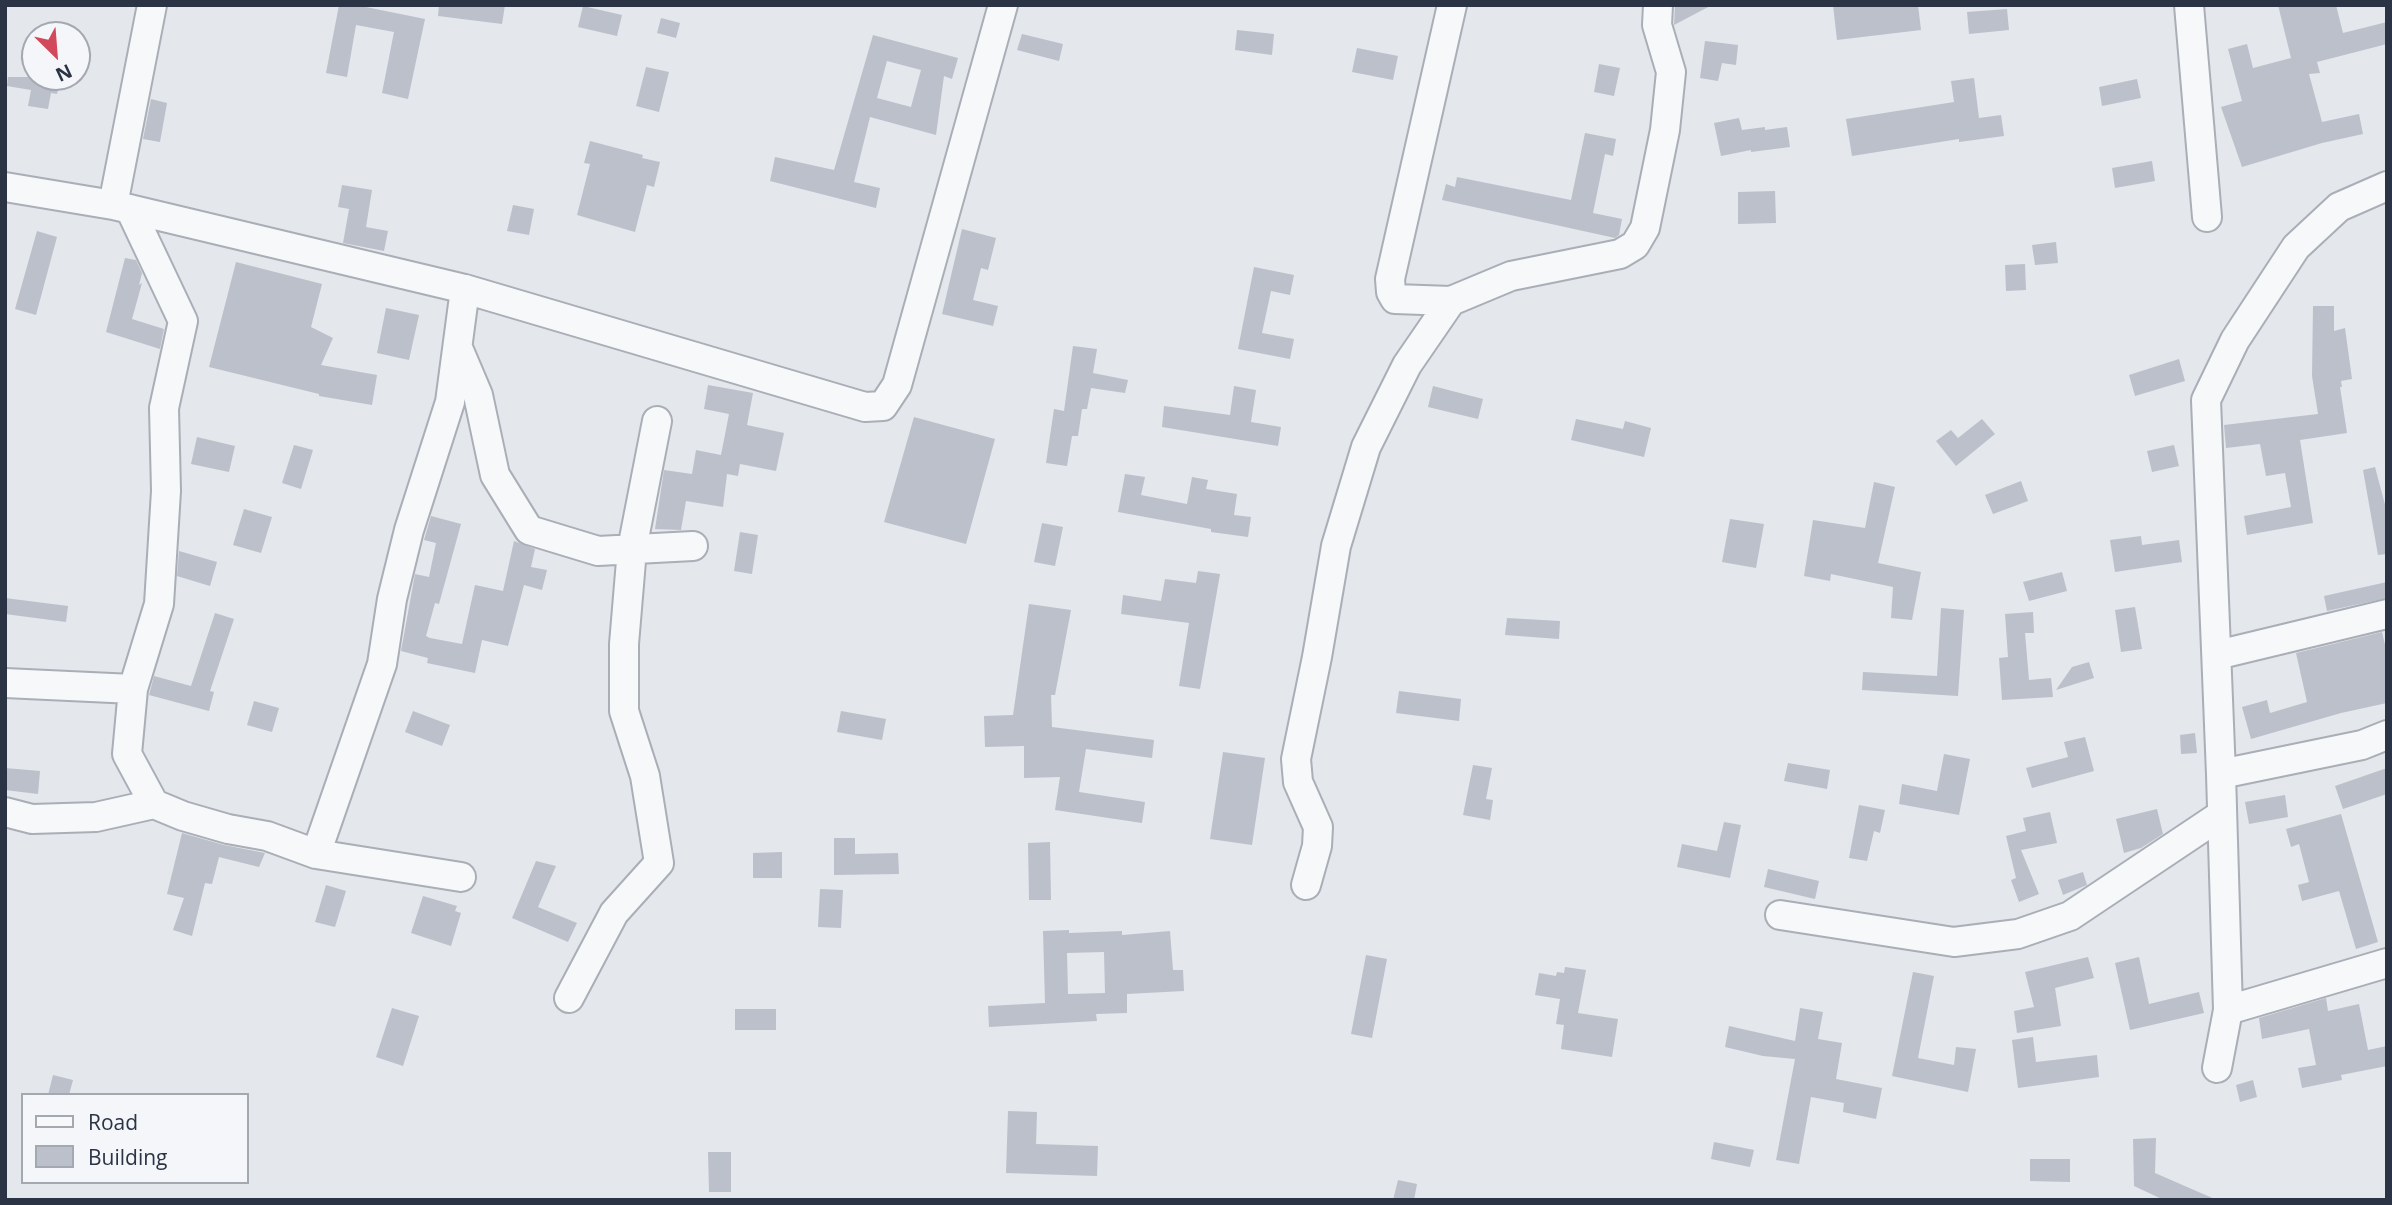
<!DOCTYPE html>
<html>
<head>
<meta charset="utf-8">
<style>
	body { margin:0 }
	#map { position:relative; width:2392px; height:1205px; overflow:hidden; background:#e4e7ec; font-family:"Open Sans",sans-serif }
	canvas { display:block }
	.frame { position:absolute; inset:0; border:7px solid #2b3445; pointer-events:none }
	.legend { position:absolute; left:21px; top:1093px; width:228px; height:91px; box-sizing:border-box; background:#f4f6f9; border:2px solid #a4a8b1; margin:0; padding:9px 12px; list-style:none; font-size:21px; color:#2b3445 }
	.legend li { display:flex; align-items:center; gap:14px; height:35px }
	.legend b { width:35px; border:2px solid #a4a8b1 }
	.north { position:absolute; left:21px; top:21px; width:70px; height:70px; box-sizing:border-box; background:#f4f6f9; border:2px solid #a4a8b1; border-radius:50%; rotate:155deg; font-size:19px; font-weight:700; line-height:28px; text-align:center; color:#2b3445 }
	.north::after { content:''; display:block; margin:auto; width:24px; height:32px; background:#d1495b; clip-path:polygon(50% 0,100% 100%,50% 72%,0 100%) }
</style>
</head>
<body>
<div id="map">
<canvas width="2392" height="1205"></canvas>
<div class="frame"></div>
<ul class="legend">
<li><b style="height:9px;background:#f7f8fa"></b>Road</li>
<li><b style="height:19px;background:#bbc0ca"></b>Building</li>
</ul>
<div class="north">N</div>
</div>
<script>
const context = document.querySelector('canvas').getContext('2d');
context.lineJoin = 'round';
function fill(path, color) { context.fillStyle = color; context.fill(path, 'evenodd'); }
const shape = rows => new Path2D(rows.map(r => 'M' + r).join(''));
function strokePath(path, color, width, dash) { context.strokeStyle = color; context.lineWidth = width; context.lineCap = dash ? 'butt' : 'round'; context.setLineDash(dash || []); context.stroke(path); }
const building = shape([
	[339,5,356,5,425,19,408,99,382,93,394,32,356,25,347,77,326,73],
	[439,5,505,5,502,24,438,16],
	[1675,5,1712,5,1674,25],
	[1833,5,1918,5,1921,30,1837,40],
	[2278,5,2336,5,2343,33,2387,22,2387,44,2317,62,2320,73,2309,74,2322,122,2359,114,2363,134,2322,143,2242,167,2221,107,2242,101,2228,49,2247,44,2253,68,2291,58],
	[583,6,622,15,617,36,578,27],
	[2007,9,2009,30,1969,34,1967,12],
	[661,18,680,23,676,38,657,33],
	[1237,30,1274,34,1272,55,1235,50],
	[1022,34,1063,44,1059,61,1017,50],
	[873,35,958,58,952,79,944,76,936,135,870,117,854,182,880,188,876,208,770,181,775,157,834,170],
	[887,61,921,70,911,107,877,98],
	[1705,41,1738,45,1736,65,1722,63,1718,81,1700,78],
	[1357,48,1398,56,1393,80,1352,72],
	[1599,64,1620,68,1614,96,1594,92],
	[646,67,669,72,659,112,636,106],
	[8,77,61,77,57,94,51,93,48,109,28,106,31,90,7,86],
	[1974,78,1979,118,2001,115,2004,136,1959,142,1959,139,1852,156,1846,119,1954,102,1951,81],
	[2137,79,2141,98,2102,106,2099,87],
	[151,99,167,103,160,142,143,139],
	[1739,118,1742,130,1765,127,1765,130,1787,127,1790,147,1751,152,1751,150,1721,156,1714,123],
	[1585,133,1616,139,1613,156,1605,154,1593,213,1622,219,1619,235,1615,238,1442,200,1446,184,1455,187,1457,177,1571,200],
	[590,141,643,155,642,158,660,162,654,187,647,185,635,232,577,215,590,164,584,163],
	[2152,161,2155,181,2115,188,2112,168],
	[342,185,372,190,366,227,388,231,384,251,343,243,349,209,338,207],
	[1775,191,1776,223,1738,224,1738,192],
	[513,205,534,209,529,235,507,231],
	[962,229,996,238,988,270,981,268,973,300,998,306,993,326,942,314],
	[37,231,57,237,36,315,15,309],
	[2056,242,2058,263,2035,265,2032,245],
	[125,258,136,260,142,273,139,285,142,283,132,319,164,329,160,349,106,332],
	[236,262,322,284,311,327,333,338,321,365,377,375,372,405,319,396,319,394,209,367],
	[2025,264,2026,290,2006,291,2005,265],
	[1254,267,1294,275,1290,295,1271,291,1262,333,1294,339,1290,359,1238,349],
	[2313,306,2334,306,2334,331,2345,328,2352,379,2341,381,2342,387,2340,387,2347,433,2300,440,2313,523,2247,535,2244,516,2291,507,2285,473,2266,476,2260,444,2226,448,2224,425,2318,414,2312,376],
	[386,308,419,315,409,360,377,353],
	[1073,346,1097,349,1093,373,1128,380,1125,393,1091,388,1087,409,1082,409,1078,436,1072,436,1067,466,1046,463,1054,409,1064,411],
	[2179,359,2185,381,2135,396,2129,375],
	[708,385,753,393,747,425,784,433,776,471,740,464,738,476,727,474,723,507,686,501,681,530,655,529,664,470,692,474,696,450,721,455,729,414,704,409],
	[1234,386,1256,390,1251,422,1281,427,1278,446,1162,427,1164,406,1230,415],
	[1433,386,1483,399,1478,419,1428,407],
	[914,417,995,439,966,544,884,522],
	[1576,419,1623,429,1625,421,1651,428,1644,457,1571,440],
	[1982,419,1995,434,1956,466,1936,441,1951,430,1958,438],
	[197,437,235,446,229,472,191,464],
	[294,445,313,450,301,489,282,483],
	[2174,445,2179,466,2152,472,2147,451],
	[2375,467,2387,512,2387,554,2378,555,2363,470],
	[1125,474,1145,477,1141,495,1187,504,1192,477,1208,480,1206,489,1237,494,1234,515,1251,517,1248,537,1211,532,1211,529,1118,512],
	[2021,481,2028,501,1993,514,1985,495],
	[1874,482,1895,487,1878,563,1921,572,1912,620,1891,618,1893,587,1831,574,1830,581,1804,576,1813,520,1865,528],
	[244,509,272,517,261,553,233,545],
	[431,516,461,524,439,604,435,603,426,636,430,638,462,644,475,585,503,591,514,541,535,549,531,567,547,570,542,590,524,585,508,646,482,640,475,673,427,663,428,658,401,651,415,574,429,577,436,543,424,540],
	[1730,519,1764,524,1756,568,1722,562],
	[1042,523,1063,527,1055,566,1034,562],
	[740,532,758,535,752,574,734,571],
	[2141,536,2142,545,2179,540,2182,562,2115,572,2110,540],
	[179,551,217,562,210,586,177,576],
	[1198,571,1220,574,1200,689,1179,686,1189,623,1121,614,1123,595,1161,601,1165,579,1196,583],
	[2062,572,2067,591,2029,601,2023,582],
	[2387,582,2387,598,2327,611,2324,596],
	[5,598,68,606,66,622,5,614],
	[1029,604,1071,610,1055,695,1051,695,1052,727,1154,740,1152,758,1086,749,1079,792,1145,802,1142,823,1055,810,1060,777,1024,778,1024,746,985,747,984,716,1013,715],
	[2135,607,2142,649,2121,652,2115,610],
	[1941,608,1964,610,1958,696,1862,690,1863,672,1937,676],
	[2033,612,2034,633,2025,633,2029,680,2051,678,2053,697,2002,700,1999,658,2008,657,2005,614],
	[215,613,234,619,210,691,214,692,209,711,149,695,154,676,191,686],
	[1507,618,1560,621,1559,639,1505,635],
	[2382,632,2387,653,2387,703,2341,713,2251,739,2242,707,2267,700,2270,713,2307,702,2296,653],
	[2089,662,2094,678,2056,690,2072,667],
	[1399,691,1461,699,1459,721,1396,713],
	[254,701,279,708,272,732,247,725],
	[413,711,450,725,442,746,405,732],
	[841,711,886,719,882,740,837,732],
	[2195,733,2197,753,2181,754,2180,735],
	[2085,737,2094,771,2032,788,2026,768,2068,757,2064,742],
	[1223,752,1265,758,1252,845,1210,839],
	[1944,754,1970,759,1959,815,1899,804,1902,784,1937,791],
	[1788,763,1830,770,1827,789,1784,781],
	[1473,765,1492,768,1486,799,1493,800,1490,820,1463,815],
	[5,768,40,771,38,794,5,790],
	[2387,768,2387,794,2343,809,2335,786],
	[2285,795,2288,817,2249,824,2245,802],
	[1859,805,1885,810,1880,833,1874,831,1867,861,1849,858],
	[2157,809,2163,834,2141,848,2124,853,2116,819],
	[2050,812,2057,843,2021,850,2039,894,2019,902,2011,880,2016,878,2006,836,2026,831,2023,818],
	[2341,814,2378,942,2356,949,2339,891,2302,901,2298,885,2309,882,2299,844,2291,847,2286,829],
	[1724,822,1741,825,1730,878,1677,867,1682,844,1717,851],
	[182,833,224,845,265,853,259,867,219,857,212,884,205,883,192,936,173,930,184,898,167,894],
	[834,838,855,838,855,854,898,853,899,874,834,875],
	[1050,842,1051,900,1029,900,1028,843],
	[782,852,782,878,753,878,753,853],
	[536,861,556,866,538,907,577,923,568,942,512,918],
	[1768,869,1819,881,1815,899,1764,887],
	[2083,872,2087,885,2063,895,2058,880],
	[326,885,346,891,335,927,315,922],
	[820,889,843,890,841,928,818,927],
	[423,896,457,906,455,911,461,913,451,946,411,933],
	[1069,930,1069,933,1122,931,1122,935,1170,931,1173,970,1183,970,1184,991,1127,994,1127,1013,1096,1014,1097,1021,989,1027,988,1006,1045,1003,1043,931],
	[1104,952,1105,993,1068,994,1067,953],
	[1366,955,1387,959,1372,1038,1351,1034],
	[2088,957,2094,978,2055,988,2061,1026,2017,1033,2014,1011,2034,1007,2025,972],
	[2139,957,2149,1004,2199,992,2204,1013,2130,1030,2115,963],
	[1565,967,1586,970,1578,1013,1618,1019,1612,1057,1561,1049,1564,1025,1556,1024,1560,999,1535,995,1539,973,1556,976,1557,972,1564,973],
	[1913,972,1934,976,1918,1058,1954,1065,1956,1047,1976,1049,1968,1092,1892,1076],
	[2326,998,2328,1011,2359,1004,2368,1050,2387,1046,2387,1066,2341,1075,2342,1080,2302,1088,2298,1068,2316,1065,2309,1029,2262,1039,2259,1018],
	[392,1008,419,1016,403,1066,376,1057],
	[1800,1008,1823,1012,1818,1039,1842,1043,1836,1079,1882,1088,1876,1119,1843,1112,1844,1103,1811,1097,1799,1164,1776,1160,1795,1059,1763,1056,1725,1047,1729,1026,1795,1041],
	[735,1009,776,1009,776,1030,735,1030],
	[2033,1037,2036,1062,2097,1055,2099,1077,2018,1088,2012,1040],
	[53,1075,73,1080,69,1095,48,1095],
	[2253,1080,2257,1097,2240,1102,2236,1085],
	[1008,1111,1037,1112,1036,1144,1098,1146,1097,1176,1006,1173],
	[2156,1138,2155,1173,2217,1200,2164,1200,2134,1186,2133,1139],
	[1714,1142,1754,1150,1750,1167,1711,1159],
	[708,1152,731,1152,731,1192,709,1192],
	[2030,1159,2070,1159,2070,1182,2030,1181],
	[1398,1180,1417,1184,1414,1200,1393,1200]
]);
const minor = shape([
	[1452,5,1390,279,1391,292,1395,299,1451,301,1511,276,1620,254,1635,245,1645,228,1665,130,1671,72,1657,25,1658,5],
	[2189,5,2207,217],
	[5,187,113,205,465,289,865,407,883,406,897,385,1003,5],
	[113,205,152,5],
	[130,209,183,321,164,408,166,491,159,604,133,689,127,754,154,804,183,816,228,829,267,836,316,854,461,877],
	[458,348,478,395,495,475,529,530,598,551,693,546],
	[2217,655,2387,614],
	[5,683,133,689],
	[2221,774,2362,745,2387,735],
	[5,812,32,819,96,817,154,804],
	[316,854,382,664,392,599,409,530,450,402,465,289],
	[1306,885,1317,846,1318,827,1298,782,1296,759,1317,657,1336,546,1366,447,1407,365,1451,301],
	[1780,915,1954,942,2018,934,2070,916,2221,815],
	[569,998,614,913,659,863,645,776,624,711,624,644,632,549,657,421],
	[2228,1010,2387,963],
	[2217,1068,2228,1010,2221,774,2206,400,2235,340,2296,247,2339,207,2387,186]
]);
fill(building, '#bbc0ca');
strokePath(minor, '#a9aeb7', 32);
strokePath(minor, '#f7f8fa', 28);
</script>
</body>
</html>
